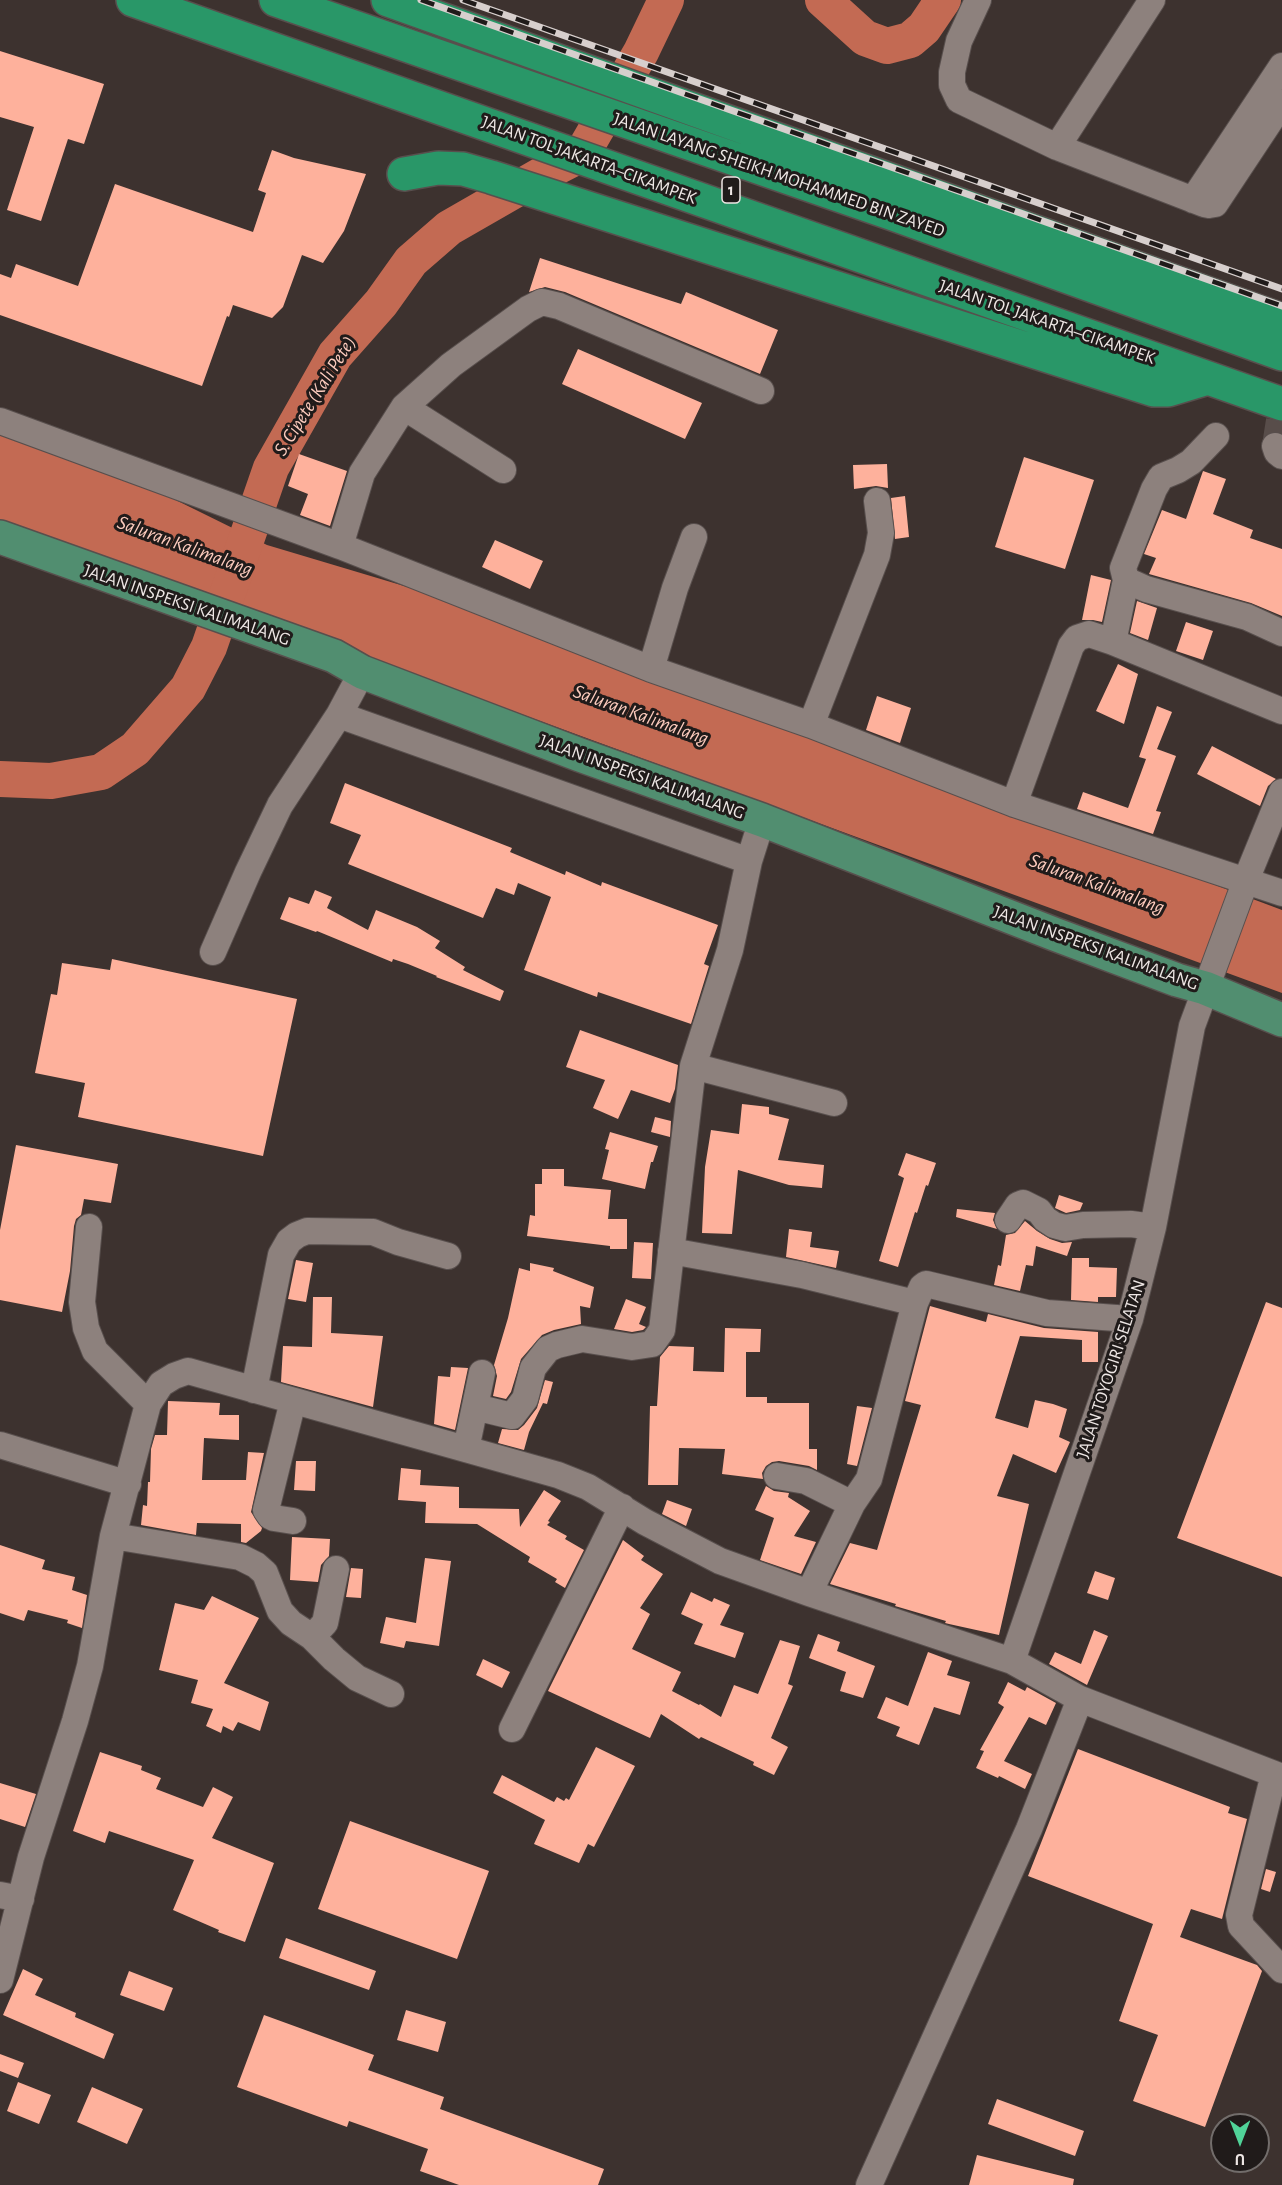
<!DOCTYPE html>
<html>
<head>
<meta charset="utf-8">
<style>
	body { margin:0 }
	#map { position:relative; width:1282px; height:2185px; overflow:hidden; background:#3d322f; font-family:"Alegreya Sans",sans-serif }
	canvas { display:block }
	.north { position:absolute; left:1210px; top:2113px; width:60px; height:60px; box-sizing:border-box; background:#201b1a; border:2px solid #726d6b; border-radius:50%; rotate:180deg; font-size:16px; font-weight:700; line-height:24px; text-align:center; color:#eee7e5 }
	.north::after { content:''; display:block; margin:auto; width:21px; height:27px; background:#50d398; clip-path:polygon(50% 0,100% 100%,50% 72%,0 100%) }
</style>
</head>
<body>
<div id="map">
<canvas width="1282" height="2185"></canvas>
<div class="north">U</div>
</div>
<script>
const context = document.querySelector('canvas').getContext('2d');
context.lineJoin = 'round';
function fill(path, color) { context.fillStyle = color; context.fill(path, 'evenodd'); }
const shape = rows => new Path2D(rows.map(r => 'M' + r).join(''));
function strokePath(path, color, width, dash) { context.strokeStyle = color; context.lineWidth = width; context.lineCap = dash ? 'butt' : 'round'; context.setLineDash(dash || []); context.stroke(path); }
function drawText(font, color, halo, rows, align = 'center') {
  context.font = font + ' "Alegreya Sans",sans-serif'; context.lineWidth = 6; context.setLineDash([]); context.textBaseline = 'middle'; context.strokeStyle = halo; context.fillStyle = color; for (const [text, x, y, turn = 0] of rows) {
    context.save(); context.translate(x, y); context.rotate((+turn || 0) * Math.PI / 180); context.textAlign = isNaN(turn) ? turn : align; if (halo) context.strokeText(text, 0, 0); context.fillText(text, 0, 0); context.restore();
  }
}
const water = shape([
	[0,429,121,473,267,545,471,606,1282,910,1282,993,0,523]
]);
const river = shape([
	[823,0,865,38,887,46,910,40,924,28,943,0],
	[0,779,51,781,101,772,135,749,188,688,209,647,271,468,335,355,381,303,411,261,449,228,543,174,582,154,641,52,666,0]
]);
const building = shape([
	[0,51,104,84,84,144,68,139,41,221,7,210,34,127,0,117],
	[272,150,294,158,366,174,344,231,323,263,302,255,283,307,272,318,233,305,229,317,227,316,202,386,0,315,0,274,11,278,16,264,78,286,115,184,253,232,266,193,258,190],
	[540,258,681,304,686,292,778,330,760,374,565,292,545,287,529,292],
	[578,349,702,403,685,439,562,384],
	[299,454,347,471,330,526,300,515,308,494,288,486],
	[1024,457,1094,480,1065,569,995,547],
	[887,464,888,488,876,486,854,489,853,465],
	[1203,471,1226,479,1213,514,1253,530,1250,538,1282,549,1282,616,1251,603,1149,574,1156,558,1144,554,1162,510,1186,519],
	[905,496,909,537,895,539,891,498],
	[495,540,543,561,530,589,482,567],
	[1091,575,1111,580,1102,622,1093,620,1082,620],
	[1137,601,1157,608,1148,640,1130,633],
	[1186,622,1213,631,1203,660,1176,651],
	[1118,664,1138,674,1124,724,1096,711],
	[877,696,911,708,900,743,866,730],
	[1157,706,1172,712,1157,749,1176,756,1156,811,1161,812,1153,834,1077,809,1083,792,1128,808,1146,759,1139,757],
	[1212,746,1276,779,1268,786,1260,806,1197,774],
	[345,783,512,848,510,852,565,875,566,871,601,886,602,882,718,925,704,964,709,966,691,1024,598,992,597,997,524,970,551,897,518,883,514,895,496,888,483,918,348,864,361,835,330,823],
	[315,890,332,897,327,908,368,930,376,910,417,927,440,941,435,948,465,967,463,970,504,991,500,1001,436,977,437,976,408,964,393,959,392,962,317,931,316,932,280,919,289,897,309,904],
	[112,959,297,999,263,1156,78,1117,85,1083,35,1073,51,994,57,995,62,963,110,970],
	[580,1030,678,1065,675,1089,670,1103,631,1090,618,1119,593,1108,605,1080,566,1067],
	[742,1104,769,1107,769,1114,789,1119,778,1160,824,1165,822,1188,789,1185,738,1170,732,1234,702,1233,705,1167,711,1130,739,1134],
	[655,1117,671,1121,670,1137,651,1132],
	[610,1132,658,1146,653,1162,651,1162,645,1189,602,1179,609,1150,605,1149],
	[16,1145,118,1164,111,1203,84,1199,81,1215,76,1219,74,1226,70,1271,62,1312,0,1300,0,1230],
	[906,1153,936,1163,928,1186,926,1185,917,1213,915,1212,898,1267,879,1261,904,1178,898,1175],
	[542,1169,564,1169,564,1186,611,1190,608,1219,627,1219,627,1249,610,1249,610,1246,527,1236,530,1215,535,1216,535,1184,542,1184],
	[1059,1195,1083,1203,1080,1210,1066,1213,1055,1208],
	[957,1209,995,1213,993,1220,997,1229,956,1217],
	[1025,1221,1037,1231,1050,1239,1062,1243,1072,1242,1067,1256,1036,1246,1033,1266,1026,1265,1020,1291,994,1285,998,1265,1001,1266,1006,1235,1015,1233],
	[789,1229,812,1232,810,1247,839,1251,836,1268,786,1257],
	[634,1242,653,1243,651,1279,632,1278],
	[1072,1258,1089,1258,1089,1267,1117,1268,1116,1297,1098,1297,1098,1302,1071,1300],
	[296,1260,313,1263,306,1302,288,1299],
	[530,1263,554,1268,553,1271,594,1287,590,1308,580,1306,581,1324,554,1330,542,1335,521,1359,511,1392,506,1399,493,1396,497,1376,494,1365,508,1318,519,1268,530,1271],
	[313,1297,332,1297,331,1333,383,1336,373,1407,281,1382,283,1346,312,1347],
	[626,1299,646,1307,639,1324,646,1327,643,1330,632,1332,614,1329],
	[1266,1302,1282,1308,1282,1577,1177,1538],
	[930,1306,986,1322,988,1314,1044,1328,1098,1332,1098,1362,1082,1362,1082,1340,1020,1336,995,1418,1028,1428,1035,1400,1053,1404,1067,1409,1059,1437,1070,1442,1056,1473,1013,1454,997,1496,1029,1504,999,1635,949,1624,945,1623,946,1621,895,1606,896,1604,830,1584,850,1543,877,1550,921,1405,905,1401],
	[725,1328,761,1329,760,1352,746,1352,746,1397,767,1397,767,1403,809,1403,809,1449,817,1449,817,1470,809,1466,779,1461,772,1462,766,1466,762,1473,763,1479,722,1474,725,1449,679,1448,678,1485,648,1485,650,1406,657,1406,660,1357,669,1346,694,1347,693,1371,724,1372],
	[451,1367,468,1368,455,1430,434,1424,438,1376,450,1377],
	[545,1380,553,1382,547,1404,543,1403,529,1432,524,1450,498,1443,502,1429,518,1430,524,1425,537,1408],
	[168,1401,220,1403,219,1415,239,1415,239,1440,204,1438,202,1480,246,1480,248,1452,264,1453,251,1512,262,1528,261,1531,246,1543,241,1542,241,1524,197,1523,196,1535,141,1525,143,1505,147,1506,148,1482,150,1482,151,1449,155,1435,167,1435],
	[857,1406,872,1408,857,1466,847,1464],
	[296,1461,316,1461,315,1491,294,1490],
	[401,1468,421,1470,420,1485,459,1487,459,1508,519,1509,520,1527,544,1490,561,1501,548,1521,550,1522,547,1525,567,1536,565,1539,584,1550,565,1588,555,1582,557,1579,528,1562,530,1557,477,1524,425,1523,426,1502,398,1500],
	[766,1486,774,1491,789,1493,788,1497,810,1511,794,1536,816,1542,801,1574,760,1560,774,1518,755,1510],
	[667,1500,692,1509,686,1526,662,1514],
	[292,1537,330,1539,329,1556,321,1565,318,1582,290,1580],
	[623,1540,644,1556,641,1560,663,1574,640,1608,650,1614,632,1649,681,1672,672,1691,699,1705,700,1704,721,1717,734,1685,758,1694,780,1640,800,1646,788,1684,793,1686,771,1738,788,1747,774,1775,753,1765,754,1762,701,1737,699,1739,661,1714,650,1738,548,1691],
	[0,1545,45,1560,42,1569,75,1577,72,1590,87,1595,82,1628,67,1623,68,1620,28,1610,24,1621,0,1613],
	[425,1558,451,1561,439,1646,406,1641,404,1648,380,1643,386,1617,416,1623],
	[351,1568,363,1569,361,1598,346,1597],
	[1095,1571,1115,1578,1108,1600,1087,1593],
	[691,1592,712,1602,714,1598,730,1605,720,1625,744,1633,735,1658,694,1644,703,1624,681,1614],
	[212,1596,259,1618,224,1683,269,1702,260,1731,238,1722,233,1731,223,1726,221,1733,206,1726,213,1709,191,1703,198,1680,159,1670,175,1603,204,1610],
	[1094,1630,1108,1636,1087,1685,1049,1664,1055,1652,1081,1664],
	[818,1634,840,1642,837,1651,875,1666,863,1698,840,1691,846,1672,809,1658],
	[928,1652,952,1661,947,1675,970,1682,960,1715,934,1707,919,1745,896,1736,900,1727,877,1718,886,1697,908,1706],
	[483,1659,510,1672,502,1688,476,1675],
	[1008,1682,1025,1691,1027,1687,1056,1703,1046,1725,1029,1717,1004,1761,1032,1774,1025,1789,999,1776,998,1778,976,1768,984,1751,980,1750,1004,1707,998,1703],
	[596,1747,635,1766,594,1847,588,1844,579,1863,534,1844,545,1820,493,1793,502,1775,554,1802,557,1797,564,1801,566,1798,569,1800],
	[1078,1749,1230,1807,1228,1813,1247,1819,1222,1919,1191,1909,1180,1937,1257,1965,1262,1971,1205,2127,1133,2101,1158,2035,1119,2021,1153,1924,1028,1876],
	[100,1752,142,1766,141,1770,161,1778,156,1789,203,1807,213,1787,233,1797,212,1838,274,1863,245,1942,218,1932,219,1930,173,1910,194,1860,109,1831,105,1843,73,1831],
	[0,1783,36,1794,25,1827,0,1819],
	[350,1821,489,1871,457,1959,318,1909],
	[1266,1869,1276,1872,1270,1892,1261,1889],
	[286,1938,376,1971,369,1990,279,1958],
	[23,1969,43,1979,35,1995,76,2013,75,2017,114,2034,104,2059,3,2015],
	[129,1971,173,1988,164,2011,120,1995],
	[406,2010,446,2022,438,2052,397,2040],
	[264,2015,374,2055,368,2070,444,2097,440,2109,604,2169,598,2185,459,2185,420,2171,428,2149,349,2121,347,2127,237,2087],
	[0,2054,24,2063,18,2078,0,2071],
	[18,2082,51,2095,39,2124,7,2111],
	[92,2087,143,2109,127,2144,77,2122],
	[997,2099,1084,2131,1075,2156,988,2124],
	[977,2155,1074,2179,1073,2185,969,2185]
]);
const minorTunnel = shape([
	[1275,446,1282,401]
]);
const minor = shape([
	[978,0,959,41,952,72,952,85,959,100,1057,147,1204,204,1209,205,1215,204,1282,103],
	[1057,147,1152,0],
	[1193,200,1282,66],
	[404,407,503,470],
	[0,421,340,546,651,669,811,725,1014,804,1282,893],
	[1275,446,1277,452,1282,456],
	[340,546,362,473,404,407,451,365,528,309,542,302,559,306,761,391],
	[1126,580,1146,589,1247,617,1282,633],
	[1113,642,1126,580,1123,568,1154,489,1161,477,1178,470,1191,462,1216,436],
	[651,669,675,588,694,537],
	[339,715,749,861],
	[811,725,877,555,881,533,877,501],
	[1014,804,1071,646,1077,638,1089,634,1113,642,1282,711],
	[213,952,248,872,280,805,339,715,362,672],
	[693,1066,834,1103],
	[1008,1220,1018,1205,1023,1203,1039,1211,1045,1219,1054,1225,1065,1228,1083,1225,1131,1224,1153,1227],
	[89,1227,82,1302,86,1328,95,1351,148,1404],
	[671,1251,802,1275,915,1303],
	[254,1390,281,1255,289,1241,297,1235,307,1231,373,1232,398,1242,448,1256],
	[475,1407,512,1416,525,1399,533,1368,548,1349,557,1345,582,1339,632,1347,652,1344,662,1330,693,1066,730,950,749,861,762,820],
	[0,1445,128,1484],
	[466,1449,482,1373],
	[777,1476,806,1481,852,1504,809,1593],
	[852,1504,869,1479,915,1303,922,1287,926,1284,1047,1313,1130,1319],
	[293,1521,274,1518,270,1516,266,1510,293,1401],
	[113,1536,240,1557,256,1565,265,1573,280,1611,291,1623,312,1637,334,1659,357,1678,391,1694],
	[312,1637,325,1623,336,1569],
	[1012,1661,1130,1319,1153,1227,1192,1026,1246,880,1282,792],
	[512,1729,622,1507],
	[1274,1774,1239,1915,1241,1926,1282,1970],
	[0,1895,21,1899],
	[0,1980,31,1857,75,1721,90,1666,113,1536,148,1404,161,1384,174,1376,188,1371,558,1475,588,1487,645,1522,720,1561,809,1593,1012,1661,1080,1699,1282,1777],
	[869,2185,1029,1829,1080,1699]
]);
const major = shape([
	[0,537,334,656,362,672,580,755,762,820,1054,934,1177,980,1205,988,1282,1020]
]);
const highway = shape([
	[133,0,1282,404],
	[276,0,893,214,1282,354],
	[388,0,1282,320],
	[404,174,438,168,463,169,491,177,1154,390,1168,390,1208,378]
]);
const rail = shape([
	[421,0,1282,306],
	[463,0,1282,289]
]);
const shields = [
	[731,190,18]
];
const shieldNames = [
	["1",731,190]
];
const streetNames = [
	["JALAN TOL JAKARTA–CIKAMPEK",589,160,20],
	["JALAN LAYANG SHEIKH MOHAMMED BIN ZAYED",779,175,19],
	["JALAN TOL JAKARTA–CIKAMPEK",1047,322,19],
	["JALAN INSPEKSI KALIMALANG",187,605,19],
	["JALAN INSPEKSI KALIMALANG",642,777,20],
	["JALAN INSPEKSI KALIMALANG",1096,948,20],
	["JALAN TOYOGIRI SELATAN",1111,1369,-72]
];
const waterNames = [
	["S. Cipete (Kali Pete)",315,396,-58],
	["Saluran Kalimalang",185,546,20],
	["Saluran Kalimalang",641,715,20],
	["Saluran Kalimalang",1097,884,20]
];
fill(water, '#c36a53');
strokePath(river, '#c36a53', 36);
fill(building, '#feb19c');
strokePath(minorTunnel, '#584d4a', 26, [26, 13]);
strokePath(minor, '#584f4d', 28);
strokePath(major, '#584f4d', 36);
strokePath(highway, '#584f4d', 36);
strokePath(minor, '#8d817d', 26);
strokePath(major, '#518e70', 33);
strokePath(highway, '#299768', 33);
strokePath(rail, '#d7cfcd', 7);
strokePath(rail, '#201b1a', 4.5, [14]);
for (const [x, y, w] of shields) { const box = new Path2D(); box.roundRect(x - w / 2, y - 13, w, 26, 4.5); context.fillStyle = '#201b1a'; context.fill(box); strokePath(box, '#eee7e5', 1.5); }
drawText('bold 16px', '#eee7e5', null, shieldNames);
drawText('18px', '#eee7e5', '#201b1a', streetNames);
drawText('italic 20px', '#fccbbd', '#201b1a', waterNames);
</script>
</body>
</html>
